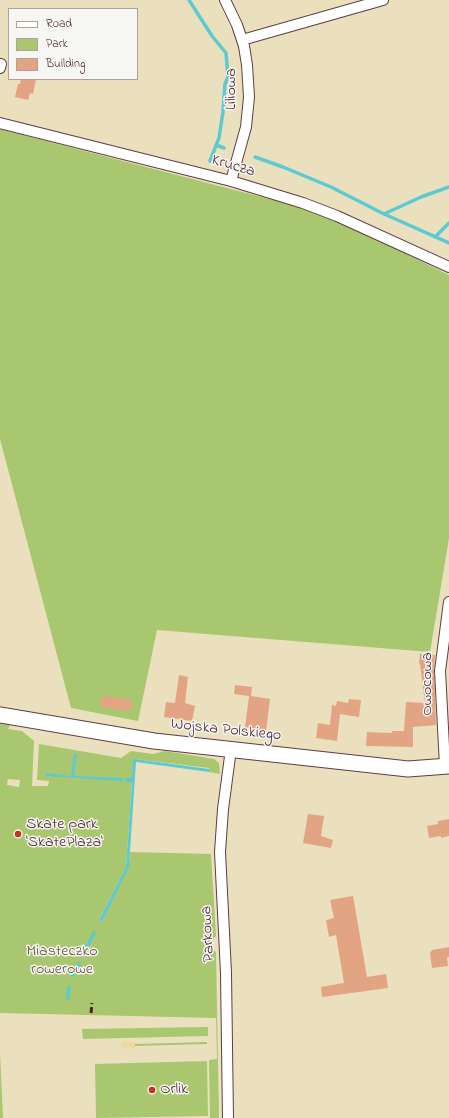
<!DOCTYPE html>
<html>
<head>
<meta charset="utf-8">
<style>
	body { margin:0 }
	#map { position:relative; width:449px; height:1118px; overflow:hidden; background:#eae0be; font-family:"Indie Flower",sans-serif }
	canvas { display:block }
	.legend { position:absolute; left:8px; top:8px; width:130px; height:72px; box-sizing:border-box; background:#f6f6f2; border:1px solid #b1a0a2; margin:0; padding:5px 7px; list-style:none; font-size:12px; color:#4a1f2b }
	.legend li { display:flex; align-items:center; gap:8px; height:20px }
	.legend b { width:20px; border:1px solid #b1a0a2 }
</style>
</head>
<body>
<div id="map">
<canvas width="449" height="1118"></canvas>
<ul class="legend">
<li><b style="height:5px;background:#fff"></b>Road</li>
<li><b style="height:11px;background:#a9c76f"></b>Park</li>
<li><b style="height:11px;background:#e3a483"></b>Building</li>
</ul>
</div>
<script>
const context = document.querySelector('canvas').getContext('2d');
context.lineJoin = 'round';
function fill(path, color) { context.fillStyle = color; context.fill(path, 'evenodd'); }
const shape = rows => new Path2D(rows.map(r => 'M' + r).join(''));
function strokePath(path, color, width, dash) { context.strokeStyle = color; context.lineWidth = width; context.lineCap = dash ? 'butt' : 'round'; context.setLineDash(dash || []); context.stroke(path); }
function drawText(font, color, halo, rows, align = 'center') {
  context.font = font + ' "Indie Flower",sans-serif'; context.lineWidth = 3; context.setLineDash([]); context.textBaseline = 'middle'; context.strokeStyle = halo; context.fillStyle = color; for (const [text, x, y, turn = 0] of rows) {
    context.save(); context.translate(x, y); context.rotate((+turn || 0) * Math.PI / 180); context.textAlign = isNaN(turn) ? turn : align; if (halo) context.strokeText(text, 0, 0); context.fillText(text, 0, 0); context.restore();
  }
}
const green = shape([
	[0,129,323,213,449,275,449,538,430,652,157,630,138,721,71,708,0,439],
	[0,723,10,725,8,729,22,731,34,741,32,786,48,786,49,781,37,780,39,744,121,758,131,751,153,754,165,751,214,759,219,763,220,774,209,772,209,768,135,759,132,778,126,779,132,781,126,867,99,920,102,922,130,858,130,852,211,854,216,936,213,940,210,940,210,948,216,952,219,1118,210,1118,209,1060,217,1059,216,1018,0,1013],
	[8,779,20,780,19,787,7,785],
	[208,1027,208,1036,83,1039,82,1029],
	[207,1042,207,1044,135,1046,135,1044],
	[0,1052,3,1118,0,1118],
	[207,1061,208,1116,96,1118,95,1064]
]);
const sand = shape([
	[121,1042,135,1042,135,1048,121,1048]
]);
const water = shape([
	[74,753,77,754,74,776,123,778,122,781,45,776,46,773,71,776],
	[135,759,209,769,209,772,136,762,129,867,102,922,99,920,126,867,132,782,126,782,126,778,132,778,133,760]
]);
const stream = shape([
	[189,0,212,36,226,53,228,77,225,84,223,112,219,138,210,161],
	[216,145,224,148],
	[255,157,283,167,331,187,384,214,421,197,449,187],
	[384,214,449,243],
	[435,237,449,223],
	[83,955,94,933],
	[72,975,79,964],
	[68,998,69,987]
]);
const building = shape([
	[21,79,36,79,33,94,30,93,28,100,15,97,18,84,20,84],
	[420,654,435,655,434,671,436,725,413,727,413,747,366,746,367,732,392,733,392,731,404,731,406,702,425,703,420,664,419,664],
	[179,675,188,677,185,703,195,706,192,721,164,717,166,702,175,703],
	[235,685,252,687,251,696,270,699,266,731,245,728,249,696,234,694],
	[102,696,132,700,131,711,101,707],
	[349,699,361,700,359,717,340,714,337,741,316,738,318,723,330,725,332,705,336,706,337,701,348,703],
	[308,814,324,816,321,836,333,840,331,848,303,843],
	[449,819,449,836,441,838,441,836,429,838,427,826,438,824,438,821],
	[353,896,367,977,386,974,388,988,322,997,321,987,344,983,336,935,329,937,326,920,334,918,330,900],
	[449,947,449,957,447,957,448,966,432,968,430,953,432,950]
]);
const street = shape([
	[225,0,237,25,244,46,247,65,249,97,246,127,231,181],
	[242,40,383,0],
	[0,68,1,64],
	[0,123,231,181,303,203,337,216,449,267],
	[445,766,440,671,449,602],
	[228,1118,226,973,220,852,223,809,231,749]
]);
const secondary = shape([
	[0,715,154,741,408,769,449,766]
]);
const rail = shape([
	[91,1013,92,1003]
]);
const markers = [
	[18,834,4,"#c8321e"],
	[152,1090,4,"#c8321e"]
];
const streetNames = [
	["Liliowa",232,89,-90],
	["Krucza",233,167,16],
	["Owocowa",428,684,-90],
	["Wojska Polskiego",226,731,6],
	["Parkowa",209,934,-93]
];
const poiNames = [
	["Skate park",26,825],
	["'SkatePlaza'",26,843],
	["Orlik",160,1090]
];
const parkNames = [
	["Miasteczko",62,952],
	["rowerowe",62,970]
];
fill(green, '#a9c76f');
fill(sand, '#eeda9e');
fill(water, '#5dcad2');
strokePath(stream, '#5dcad2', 3.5);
fill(building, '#e3a483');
strokePath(street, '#623c41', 12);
strokePath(secondary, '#623c41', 17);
strokePath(street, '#fff', 10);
strokePath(secondary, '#fff', 15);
strokePath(rail, '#4a1f2b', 3, [6, 3]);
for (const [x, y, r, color] of markers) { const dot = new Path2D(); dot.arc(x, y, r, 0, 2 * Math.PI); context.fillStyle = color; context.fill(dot); strokePath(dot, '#f6f6f2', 1.5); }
drawText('16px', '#4a1f2b', '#f6f6f2', streetNames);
drawText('16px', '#4a1f2b', '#f6f6f2', poiNames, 'left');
drawText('16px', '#66513f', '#f6f6f2', parkNames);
</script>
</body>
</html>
